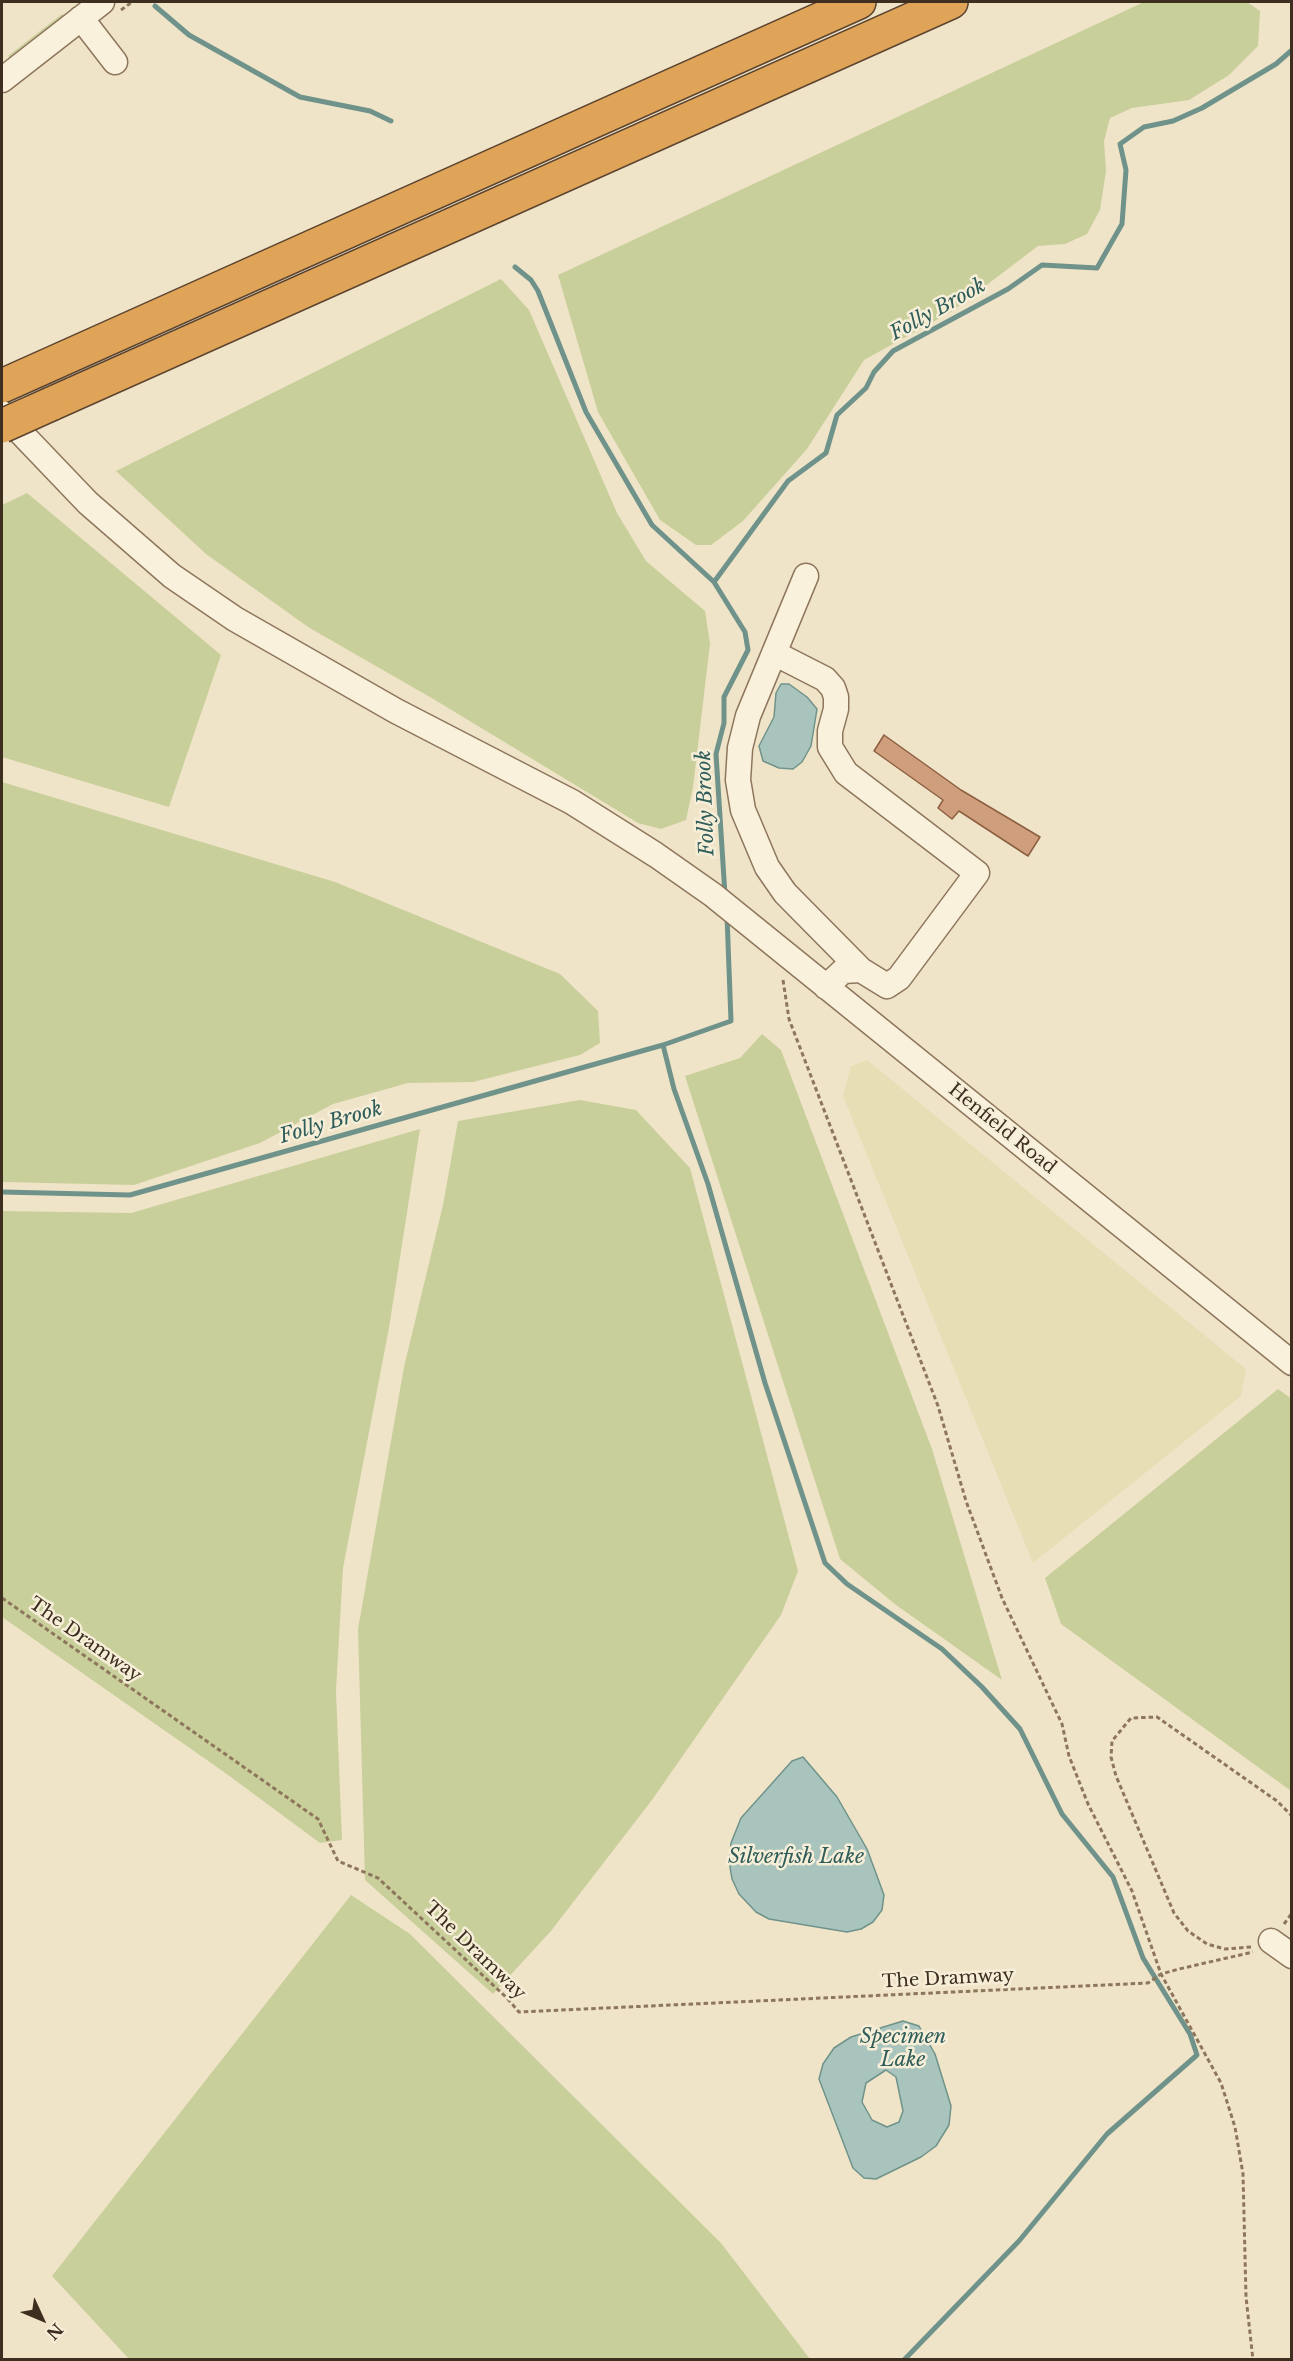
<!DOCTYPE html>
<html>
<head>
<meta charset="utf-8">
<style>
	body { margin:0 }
	#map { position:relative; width:1293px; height:2361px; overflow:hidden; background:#f0e4c8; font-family:"Libre Baskerville",serif }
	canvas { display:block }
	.frame { position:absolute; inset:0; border:3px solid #3d2e20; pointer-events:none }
	.north { position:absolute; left:12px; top:2289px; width:60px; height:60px; -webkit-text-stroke:4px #f7eed8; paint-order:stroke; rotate:134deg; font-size:16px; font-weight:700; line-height:24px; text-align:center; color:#3d2e20 }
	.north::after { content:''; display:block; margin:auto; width:21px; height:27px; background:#3d2e20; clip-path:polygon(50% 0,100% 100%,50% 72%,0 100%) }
</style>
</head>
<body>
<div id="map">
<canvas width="1293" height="2361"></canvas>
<div class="frame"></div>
<div class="north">N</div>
</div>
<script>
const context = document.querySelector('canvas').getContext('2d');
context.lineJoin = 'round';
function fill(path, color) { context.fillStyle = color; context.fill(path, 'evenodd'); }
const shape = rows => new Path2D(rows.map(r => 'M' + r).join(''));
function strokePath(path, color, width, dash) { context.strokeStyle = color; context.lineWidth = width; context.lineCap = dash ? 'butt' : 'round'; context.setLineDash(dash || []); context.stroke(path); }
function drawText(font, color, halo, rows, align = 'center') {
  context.font = font + ' "Libre Baskerville",serif'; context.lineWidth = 5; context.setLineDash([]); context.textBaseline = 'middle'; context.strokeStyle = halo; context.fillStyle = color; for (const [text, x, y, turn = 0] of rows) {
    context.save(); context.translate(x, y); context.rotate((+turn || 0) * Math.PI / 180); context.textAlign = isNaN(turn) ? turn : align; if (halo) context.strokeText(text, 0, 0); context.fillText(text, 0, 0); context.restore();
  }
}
const farmland = shape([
	[867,1060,1246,1369,1241,1396,1033,1563,843,1096,851,1066]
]);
const green = shape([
	[1144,2,1247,2,1260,11,1258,46,1229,75,1189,100,1132,108,1110,118,1104,141,1106,171,1100,210,1087,234,1065,244,1038,246,951,312,864,360,807,449,743,521,711,545,696,545,660,520,598,412,558,275],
	[62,14,65,18,11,59,8,56],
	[501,279,529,310,617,513,646,561,705,611,710,644,693,787,686,820,661,829,638,823,435,700,308,627,206,554,116,471],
	[27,493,221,655,169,807,2,757,2,505],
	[2,782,335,882,560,974,598,1011,600,1043,580,1055,473,1082,408,1083,333,1104,260,1143,134,1185,2,1182],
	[762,1034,781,1050,932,1449,1002,1680,896,1605,840,1559,685,1076,740,1058],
	[580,1100,636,1110,690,1168,798,1571,781,1615,652,1800,551,1931,493,1994,365,1880,358,1629,404,1367,443,1205,458,1121],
	[420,1129,389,1328,343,1568,336,1691,342,1840,320,1843,224,1772,2,1617,2,1211,131,1213],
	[1278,1389,1292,1399,1291,1791,1061,1624,1045,1578],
	[351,1895,410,1934,721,2243,810,2359,129,2359,52,2276]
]);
const water = shape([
	[781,684,789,684,807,697,817,709,811,746,802,762,793,769,779,768,763,761,759,746,774,717,776,693,781,684],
	[803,1757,837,1797,867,1849,884,1895,882,1910,873,1922,861,1929,847,1932,769,1919,756,1912,739,1894,732,1879,729,1861,731,1843,741,1818,792,1761,803,1757],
	[903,2021,919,2026,935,2054,951,2106,949,2125,936,2146,921,2157,876,2179,864,2178,853,2168,819,2079,823,2064,834,2048,851,2037,903,2021],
	[886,2070,896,2077,903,2111,899,2122,887,2127,872,2120,862,2102,866,2083,886,2070]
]);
const stream = shape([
	[155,6,189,35,300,97,370,111,391,121],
	[515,267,531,280,538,291,586,412,652,525,714,582],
	[725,895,716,754,724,723,724,697,748,650,745,632,714,582,788,481,826,453,837,415,866,388,874,372,893,351,1008,289,1042,265,1097,268,1122,224,1126,170,1120,144,1144,127,1173,121,1202,108,1276,64,1292,50],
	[727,916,731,1021,663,1045,674,1089,708,1184,765,1383,825,1563,847,1584,942,1649,982,1687,1020,1729,1062,1814,1113,1877,1143,1958,1190,2034,1197,2055,1107,2134,1019,2241,904,2360],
	[2,1192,130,1195,663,1045]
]);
const building = shape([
	[884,735,961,790,1040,837,1028,856,959,811,952,819,938,808,943,800,874,751,884,735]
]);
const path = shape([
	[121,10,132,2],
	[783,980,789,1019,938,1406,966,1501,1002,1598,1062,1724,1069,1756,1088,1804,1132,1891,1161,1974,1221,2083,1235,2127,1243,2174,1246,2297,1253,2360],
	[2,1598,318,1819,338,1861,378,1878,507,1998,519,2012,1148,1983,1161,1974,1179,1969,1253,1952],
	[1284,1924,1292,1913],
	[1251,1947,1225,1949,1207,1944,1188,1931,1174,1913,1116,1776,1111,1757,1112,1741,1131,1718,1157,1717,1277,1801,1292,1816]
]);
const minor = shape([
	[81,18,115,62],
	[2,80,102,2],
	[2,413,88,503,172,576,235,619,396,711,572,802,656,855,713,895,1292,1363],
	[806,576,748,716,740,748,738,780,743,810,767,867,785,893,861,970],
	[774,653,825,679,833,688,836,697,836,709,830,731,830,747,846,773,977,873,899,978,887,986,861,970,843,971,826,987],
	[1271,1941,1292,1956]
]);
const highway = shape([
	[2,386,859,2],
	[51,404,951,2]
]);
const highwayBridge = shape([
	[2,426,51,404]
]);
const streetNames = [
	["Henfield Road",1002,1129,39],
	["The Dramway",85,1640,35],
	["The Dramway",475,1951,44],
	["The Dramway",948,1979,-3]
];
const waterNames = [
	["Folly Brook",938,310,-29],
	["Folly Brook",706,803,-92],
	["Folly Brook",331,1123,-16],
	["Silverfish Lake",796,1857],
	["Specimen",903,2037],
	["Lake",903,2060]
];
fill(farmland, '#e6deb5');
fill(green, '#c9cf9b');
fill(water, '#a9c4bc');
strokePath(water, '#6f938a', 1.5);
strokePath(stream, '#6f938a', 5);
fill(building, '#cf9f7d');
strokePath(building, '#8d5f41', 1.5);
strokePath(minor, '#8d765c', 27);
strokePath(highway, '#5b4430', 36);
strokePath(path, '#8d765c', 3, [4.5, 3]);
strokePath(minor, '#faf1dc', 24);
strokePath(highway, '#e0a458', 33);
strokePath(highwayBridge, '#5b4430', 36, []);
strokePath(highwayBridge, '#e0a458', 33);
drawText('18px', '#3d2e20', '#f7eed8', streetNames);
drawText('italic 20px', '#2f5d5a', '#f7eed8', waterNames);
</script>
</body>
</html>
